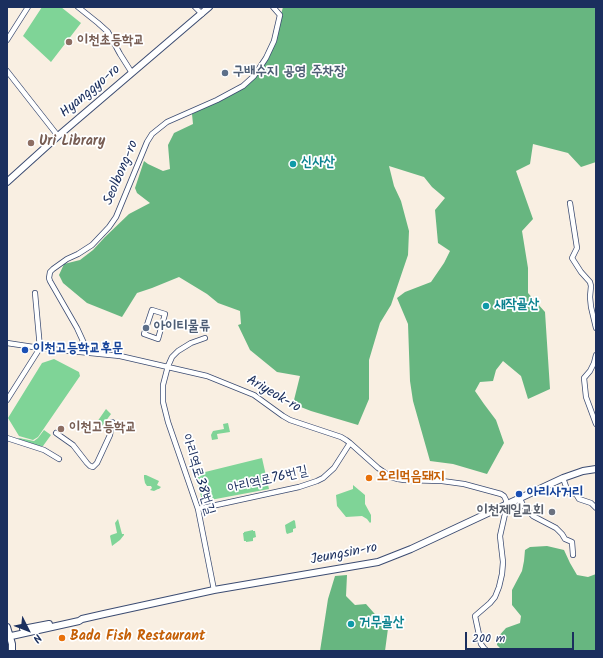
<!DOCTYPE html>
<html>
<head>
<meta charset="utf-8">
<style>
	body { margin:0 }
	#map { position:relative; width:603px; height:658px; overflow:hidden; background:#f9efe2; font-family:Kalam,sans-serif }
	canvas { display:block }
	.frame { position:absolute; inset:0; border:8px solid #1b2f5e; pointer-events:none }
	.north { position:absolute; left:8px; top:610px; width:40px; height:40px; -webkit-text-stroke:3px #fff; paint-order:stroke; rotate:132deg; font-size:11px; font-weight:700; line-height:16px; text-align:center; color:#1b2f5e }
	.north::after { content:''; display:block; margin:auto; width:14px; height:18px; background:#1b2f5e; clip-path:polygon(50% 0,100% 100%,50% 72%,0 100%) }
	.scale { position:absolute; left:465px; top:632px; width:109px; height:18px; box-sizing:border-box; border:2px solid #1b2f5e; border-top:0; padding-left:5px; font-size:12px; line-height:14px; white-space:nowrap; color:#1b2f5e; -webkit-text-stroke:3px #fff; paint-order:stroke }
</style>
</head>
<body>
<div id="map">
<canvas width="603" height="658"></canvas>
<div class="frame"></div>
<div class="north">N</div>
<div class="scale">200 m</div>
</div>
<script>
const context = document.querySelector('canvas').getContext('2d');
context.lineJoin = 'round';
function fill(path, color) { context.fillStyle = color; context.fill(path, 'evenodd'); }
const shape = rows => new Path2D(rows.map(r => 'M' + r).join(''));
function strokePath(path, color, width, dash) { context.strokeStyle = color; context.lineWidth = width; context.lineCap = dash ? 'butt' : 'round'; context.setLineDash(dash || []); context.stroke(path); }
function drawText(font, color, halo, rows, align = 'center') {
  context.font = font + ' Kalam,"Poor Story",sans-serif'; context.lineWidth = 3.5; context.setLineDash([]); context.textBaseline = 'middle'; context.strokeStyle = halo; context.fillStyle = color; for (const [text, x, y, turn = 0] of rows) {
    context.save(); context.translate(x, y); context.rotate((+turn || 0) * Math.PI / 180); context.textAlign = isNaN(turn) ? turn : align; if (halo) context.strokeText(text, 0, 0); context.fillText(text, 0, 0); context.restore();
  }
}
const green = shape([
	[42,7,61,7,81,23,51,62,23,36],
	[54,359,79,372,80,376,38,437,33,440,19,436,8,418,42,363],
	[106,409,111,414,102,426,97,422],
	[228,423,230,432,217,434,218,439,212,440,211,435,213,431,224,429,223,424],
	[44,430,51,435,43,446,39,446,18,439,19,438,34,441,38,438],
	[262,458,269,489,205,501,202,500,197,482,193,475],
	[144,475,146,475,159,481,157,485,161,487,159,489,158,489,154,491,150,490,152,488,151,486,147,486,145,483,144,478],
	[353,485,365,495,365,504,371,515,371,522,370,523,367,519,362,516,346,517,337,506,336,495,353,489],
	[118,519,122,534,124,534,124,535,120,540,112,546,110,536,111,535,117,533,115,523],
	[294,520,295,521,296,528,293,529,293,532,287,534,286,532,285,525],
	[253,530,253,531,255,531,256,537,253,538,253,541,246,542,246,541,244,541,243,533,244,533,244,532]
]);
const forest = shape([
	[283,7,596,7,596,162,581,167,568,153,533,144,530,164,516,171,533,219,522,231,528,268,528,293,545,312,550,389,528,399,521,376,503,361,496,370,493,381,480,382,475,391,484,404,496,420,504,443,487,474,453,464,430,461,413,401,410,381,408,324,397,298,405,292,431,282,444,263,450,251,438,243,435,210,445,198,432,187,424,177,389,166,394,186,401,201,409,231,408,255,391,305,380,323,369,360,369,399,358,425,311,411,293,404,300,376,277,372,250,350,238,325,241,324,240,311,218,303,207,294,179,277,152,288,137,293,122,317,87,303,63,283,59,275,64,264,80,260,93,250,105,237,129,214,150,203,137,193,135,188,144,161,148,164,163,171,170,169,168,145,174,133,193,124,192,114,245,82,259,71,274,41],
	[547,546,564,550,570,563,577,575,588,577,596,574,596,651,533,651,530,650,523,651,503,651,497,645,497,638,506,628,520,623,521,616,512,605,512,590,522,571,524,561,525,550,530,547],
	[347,575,346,596,355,605,366,604,381,621,389,621,385,651,320,651,328,599,335,576]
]);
const street = shape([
	[78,7,98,23,108,32,120,54,132,73],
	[195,7,202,14],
	[7,40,28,7],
	[7,71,58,136],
	[570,203,577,248,572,258,581,272,590,282,591,286,590,297,591,307,596,328],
	[152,310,165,314,158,339,144,334,152,310],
	[205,338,191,343,178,351,172,357,168,366,163,385,163,402,168,422,198,509,214,590],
	[7,343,40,348,120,356,207,376,254,395,283,416,290,420,341,437,346,440,350,443,378,468,391,477,398,479,404,480,442,481,464,484,501,494,504,496,506,500,507,505,500,536,501,545,503,562,502,574,499,587,495,597,490,603,475,616,481,644,484,648,487,651],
	[88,352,77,328,50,281,49,278,50,272,53,269,67,259,78,254,92,245,109,227,116,217,147,142,152,134,167,122,217,100,243,86,254,76,266,58,274,41,280,15,273,7],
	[596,355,594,363,590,371,584,378,586,397,596,424],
	[7,400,40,348,35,293],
	[56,433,73,445,87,463,90,466,93,467,97,463,110,435,112,422],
	[7,438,44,450,59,459],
	[563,478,568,492,576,494,579,499,591,503,596,508],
	[520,499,523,505,533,516,556,528,562,534,565,539,572,542,573,555],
	[198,509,299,487,317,481,323,478,334,468,350,443]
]);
const secondary = shape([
	[7,182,58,136,209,7],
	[7,627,12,644,12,651],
	[23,629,49,624],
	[7,637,79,621,82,619,104,614,214,590,378,562,411,549,563,478,583,471,596,469]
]);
const markers = [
	[69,42,4,"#8d6e63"],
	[225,73,4,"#5c6f8a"],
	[31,143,4,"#8d6e63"],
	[293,164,4,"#0f9aa8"],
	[486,306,4,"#0f9aa8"],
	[146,328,4,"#5c6f8a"],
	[25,350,4,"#1a4fb4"],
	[61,429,4,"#8d6e63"],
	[369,478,4,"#e8710a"],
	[519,494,4,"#1a4fb4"],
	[552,512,4,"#6b7280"],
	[351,624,4,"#0f9aa8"],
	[62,638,4,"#e8710a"]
];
const educationNames = [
	["이천초등학교",77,42],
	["Uri Library",39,143],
	["이천고등학교",69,429]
];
const serviceNames = [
	["구배수지 공영 주차장",233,73],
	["아이티물류",154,328]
];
const streetNames = [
	["Hyanggyo-ro",91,92,-40],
	["Seolbong-ro",122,173,-67],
	["Ariyeok-ro",273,395,30],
	["아리역로38번길",197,475,73],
	["아리역로76번길",268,481,-13],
	["Jeungsin-ro",344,555,-11]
];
const cultureNames = [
	["신사산",301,164],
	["새작골산",494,306],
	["거무골산",359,624]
];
const transitNames = [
	["이천고등학교후문",33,350],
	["아리사거리",527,494]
];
const foodNames = [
	["오리먹음돼지",377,478],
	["Bada Fish Restaurant",70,638]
];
const worshipNames = [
	["이천제일교회",544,512]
];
fill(green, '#7fd497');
fill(forest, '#67b680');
strokePath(street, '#3c4c72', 6);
strokePath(secondary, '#3c4c72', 8);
strokePath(street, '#fff', 4.5);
strokePath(secondary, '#fff', 6);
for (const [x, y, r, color] of markers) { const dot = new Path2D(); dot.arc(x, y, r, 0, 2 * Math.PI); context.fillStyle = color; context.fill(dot); strokePath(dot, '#fff', 1.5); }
drawText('bold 14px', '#785e54', '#fff', educationNames, 'left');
drawText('bold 14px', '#4e5e75', '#fff', serviceNames, 'left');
drawText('14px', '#1b2f5e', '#fff', streetNames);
drawText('bold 14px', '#0d838f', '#fff', cultureNames, 'left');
drawText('bold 14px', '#164399', '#fff', transitNames, 'left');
drawText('bold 14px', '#c56008', '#fff', foodNames, 'left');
drawText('bold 14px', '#5b616d', '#fff', worshipNames, 'right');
</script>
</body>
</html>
